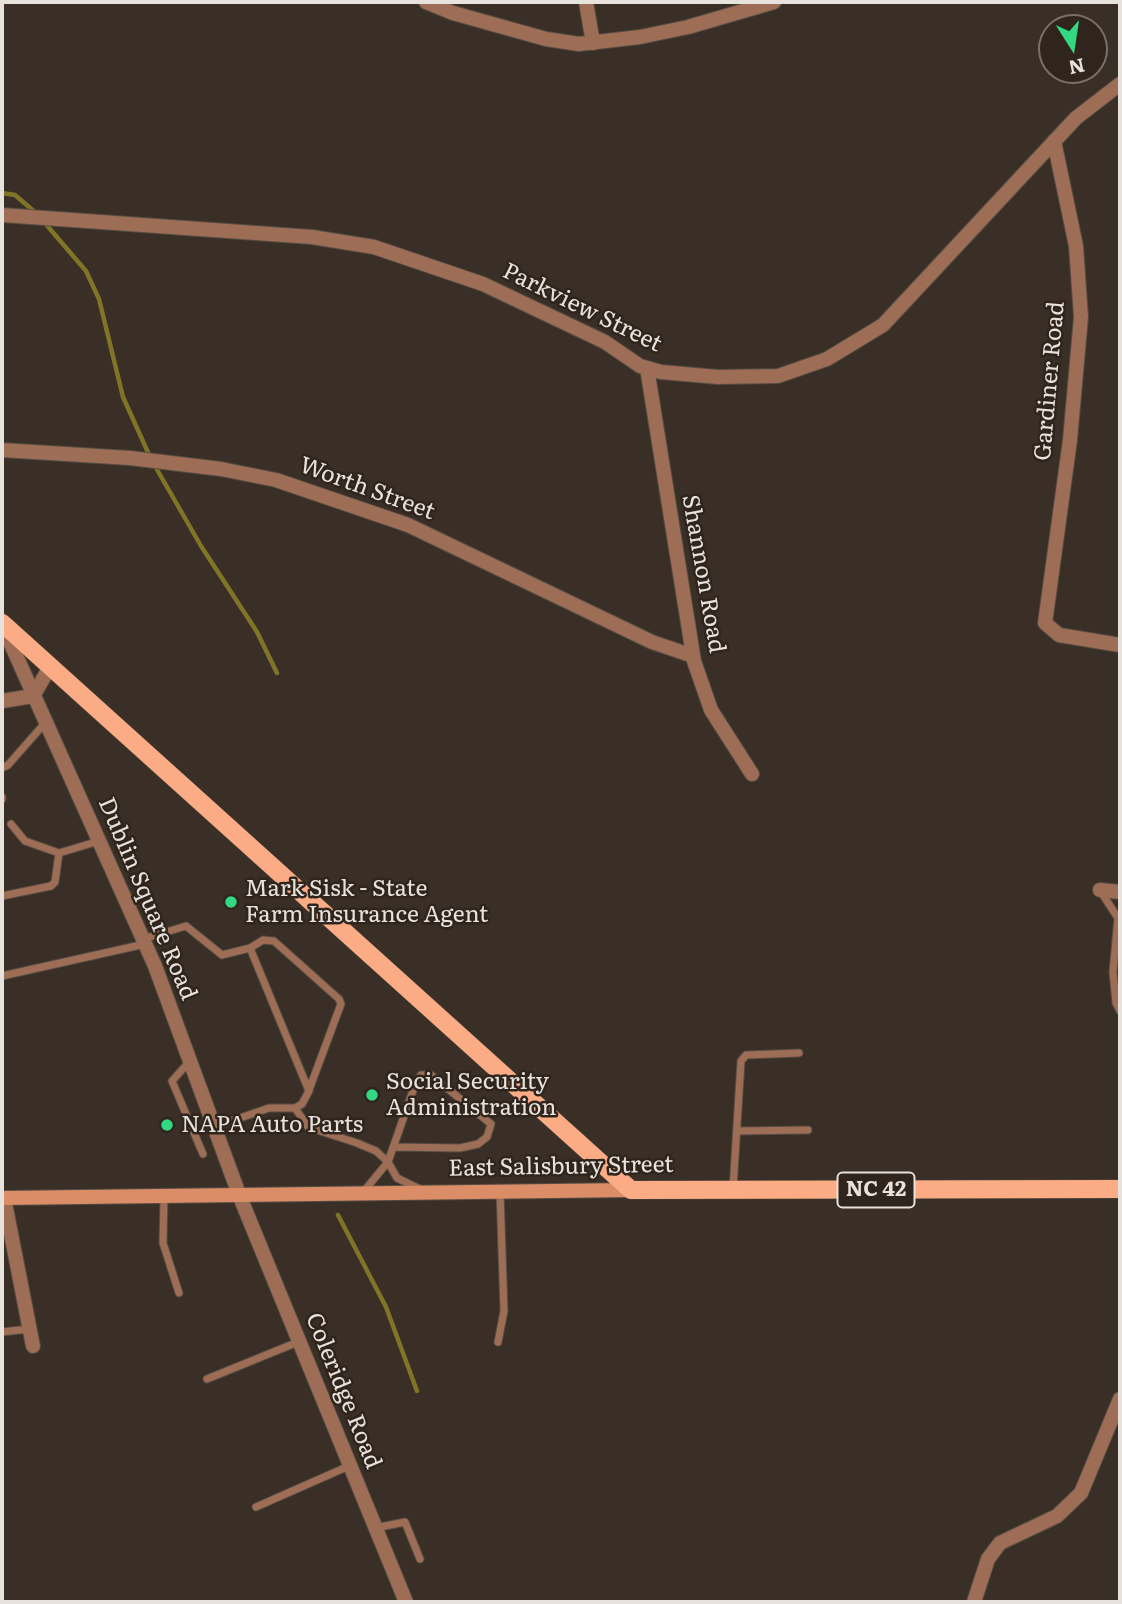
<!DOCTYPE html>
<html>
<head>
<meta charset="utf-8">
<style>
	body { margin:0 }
	#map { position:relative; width:1122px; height:1604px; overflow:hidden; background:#392f26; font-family:Literata,serif }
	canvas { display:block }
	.frame { position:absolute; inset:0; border:4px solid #e8e2dc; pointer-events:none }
	.north { position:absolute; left:1038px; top:14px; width:70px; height:70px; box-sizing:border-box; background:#2f251d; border:2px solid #797169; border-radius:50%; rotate:168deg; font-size:19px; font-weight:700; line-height:28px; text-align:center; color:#e8e2dc }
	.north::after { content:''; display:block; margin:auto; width:24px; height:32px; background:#33d882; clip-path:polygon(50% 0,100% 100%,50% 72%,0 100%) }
</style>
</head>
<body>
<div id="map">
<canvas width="1122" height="1604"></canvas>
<div class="frame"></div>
<div class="north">N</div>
</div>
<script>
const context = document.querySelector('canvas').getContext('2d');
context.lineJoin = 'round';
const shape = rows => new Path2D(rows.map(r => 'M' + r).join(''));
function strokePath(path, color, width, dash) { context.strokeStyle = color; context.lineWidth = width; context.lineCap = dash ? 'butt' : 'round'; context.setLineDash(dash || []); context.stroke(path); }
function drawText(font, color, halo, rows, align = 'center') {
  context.font = font + ' Literata,serif'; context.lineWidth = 5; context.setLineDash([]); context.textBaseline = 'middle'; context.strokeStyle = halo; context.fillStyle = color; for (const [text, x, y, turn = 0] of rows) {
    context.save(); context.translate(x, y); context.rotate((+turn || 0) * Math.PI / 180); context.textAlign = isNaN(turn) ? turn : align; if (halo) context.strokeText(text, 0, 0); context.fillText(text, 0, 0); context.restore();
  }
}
const stream = shape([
	[2,193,15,195,36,213],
	[44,222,86,271,99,299,123,397,151,459],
	[155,466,201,546,257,632,277,673],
	[338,1215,386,1307,417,1391]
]);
const service = shape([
	[2,768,8,765,45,723],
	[2,797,2,799],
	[11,824,25,841,59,853],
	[1101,892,1118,918,1113,972,1116,1003,1120,1011],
	[2,896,51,886,55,882,59,853,99,841],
	[143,939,186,926,222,955,250,948,309,1091,302,1104,295,1108,269,1108,214,1127],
	[250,948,263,940,274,941,339,999,341,1004,309,1090],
	[2,976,145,944],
	[189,1062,172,1081,203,1154],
	[295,1108,308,1127,357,1143,376,1151,388,1162,416,1082,421,1075,431,1075,491,1124,487,1137,478,1144,460,1148,393,1147],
	[737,1131,808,1130],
	[733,1189,741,1061,746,1055,799,1053],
	[364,1191,388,1162,397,1178,420,1189],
	[164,1197,163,1243,179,1293],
	[2,1332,29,1329],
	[498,1342,504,1311,500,1192],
	[207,1379,298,1342],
	[256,1507,349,1466],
	[375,1528,405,1522,420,1559]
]);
const minor = shape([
	[426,2,453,13,546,39,579,44,640,37,688,27,774,2],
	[586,2,593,43],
	[1054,141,1076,246,1081,317,1070,440,1045,623,1059,635,1120,645],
	[2,215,312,237,374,247,483,284,605,342,640,366,661,372,718,377,778,376,827,359,883,325,1076,118,1120,84],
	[647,368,694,661,711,710,752,774],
	[2,450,130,458,221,469,276,480,408,525,652,642,693,656],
	[2,701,33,696,50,667],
	[1100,890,1120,892],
	[4,1198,33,1346],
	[974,1602,988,1559,1000,1543,1057,1516,1081,1493,1120,1399]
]);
const tertiary = shape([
	[2,624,155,966,240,1197,406,1602]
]);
const secondary = shape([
	[2,1198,631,1190]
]);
const primary = shape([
	[2,623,631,1190,1120,1189]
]);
const markers = [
	[231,902,7,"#33d882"],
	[372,1095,7,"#33d882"],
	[167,1125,7,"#33d882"]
];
const shields = [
	[876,1190,77]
];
const shieldNames = [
	["NC 42",876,1190]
];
const streetNames = [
	["Parkview Street",582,308,26],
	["Gardiner Road",1050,381,-85],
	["Worth Street",367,489,20],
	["Shannon Road",703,574,80],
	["Dublin Square Road",147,899,67],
	["East Salisbury Street",561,1167,-1],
	["Coleridge Road",343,1391,68]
];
const poiNames = [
	["Mark Sisk - State",245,889],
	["Farm Insurance Agent",245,915],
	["Social Security",386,1082],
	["Administration",386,1108],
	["NAPA Auto Parts",181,1125]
];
strokePath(stream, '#807426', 4.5);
strokePath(service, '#554c43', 9);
strokePath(minor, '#554c43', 16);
strokePath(tertiary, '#554c43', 16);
strokePath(secondary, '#554c43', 16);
strokePath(primary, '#554c43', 19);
strokePath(service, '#9d6d55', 7);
strokePath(minor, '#9d6d55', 14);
strokePath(tertiary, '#9d6d55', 14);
strokePath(secondary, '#da8d67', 14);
strokePath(primary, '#fcac85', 18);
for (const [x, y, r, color] of markers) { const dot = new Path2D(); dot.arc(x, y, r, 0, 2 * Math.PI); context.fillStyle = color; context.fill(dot); strokePath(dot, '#2f251d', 2.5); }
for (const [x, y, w] of shields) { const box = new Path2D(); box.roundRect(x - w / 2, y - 17.5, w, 35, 5); context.fillStyle = '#2f251d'; context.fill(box); strokePath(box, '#e8e2dc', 2); }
drawText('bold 21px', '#e8e2dc', null, shieldNames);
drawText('23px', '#e8e2dc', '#2f251d', streetNames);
drawText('23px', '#e8e2dc', '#2f251d', poiNames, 'left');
</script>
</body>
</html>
